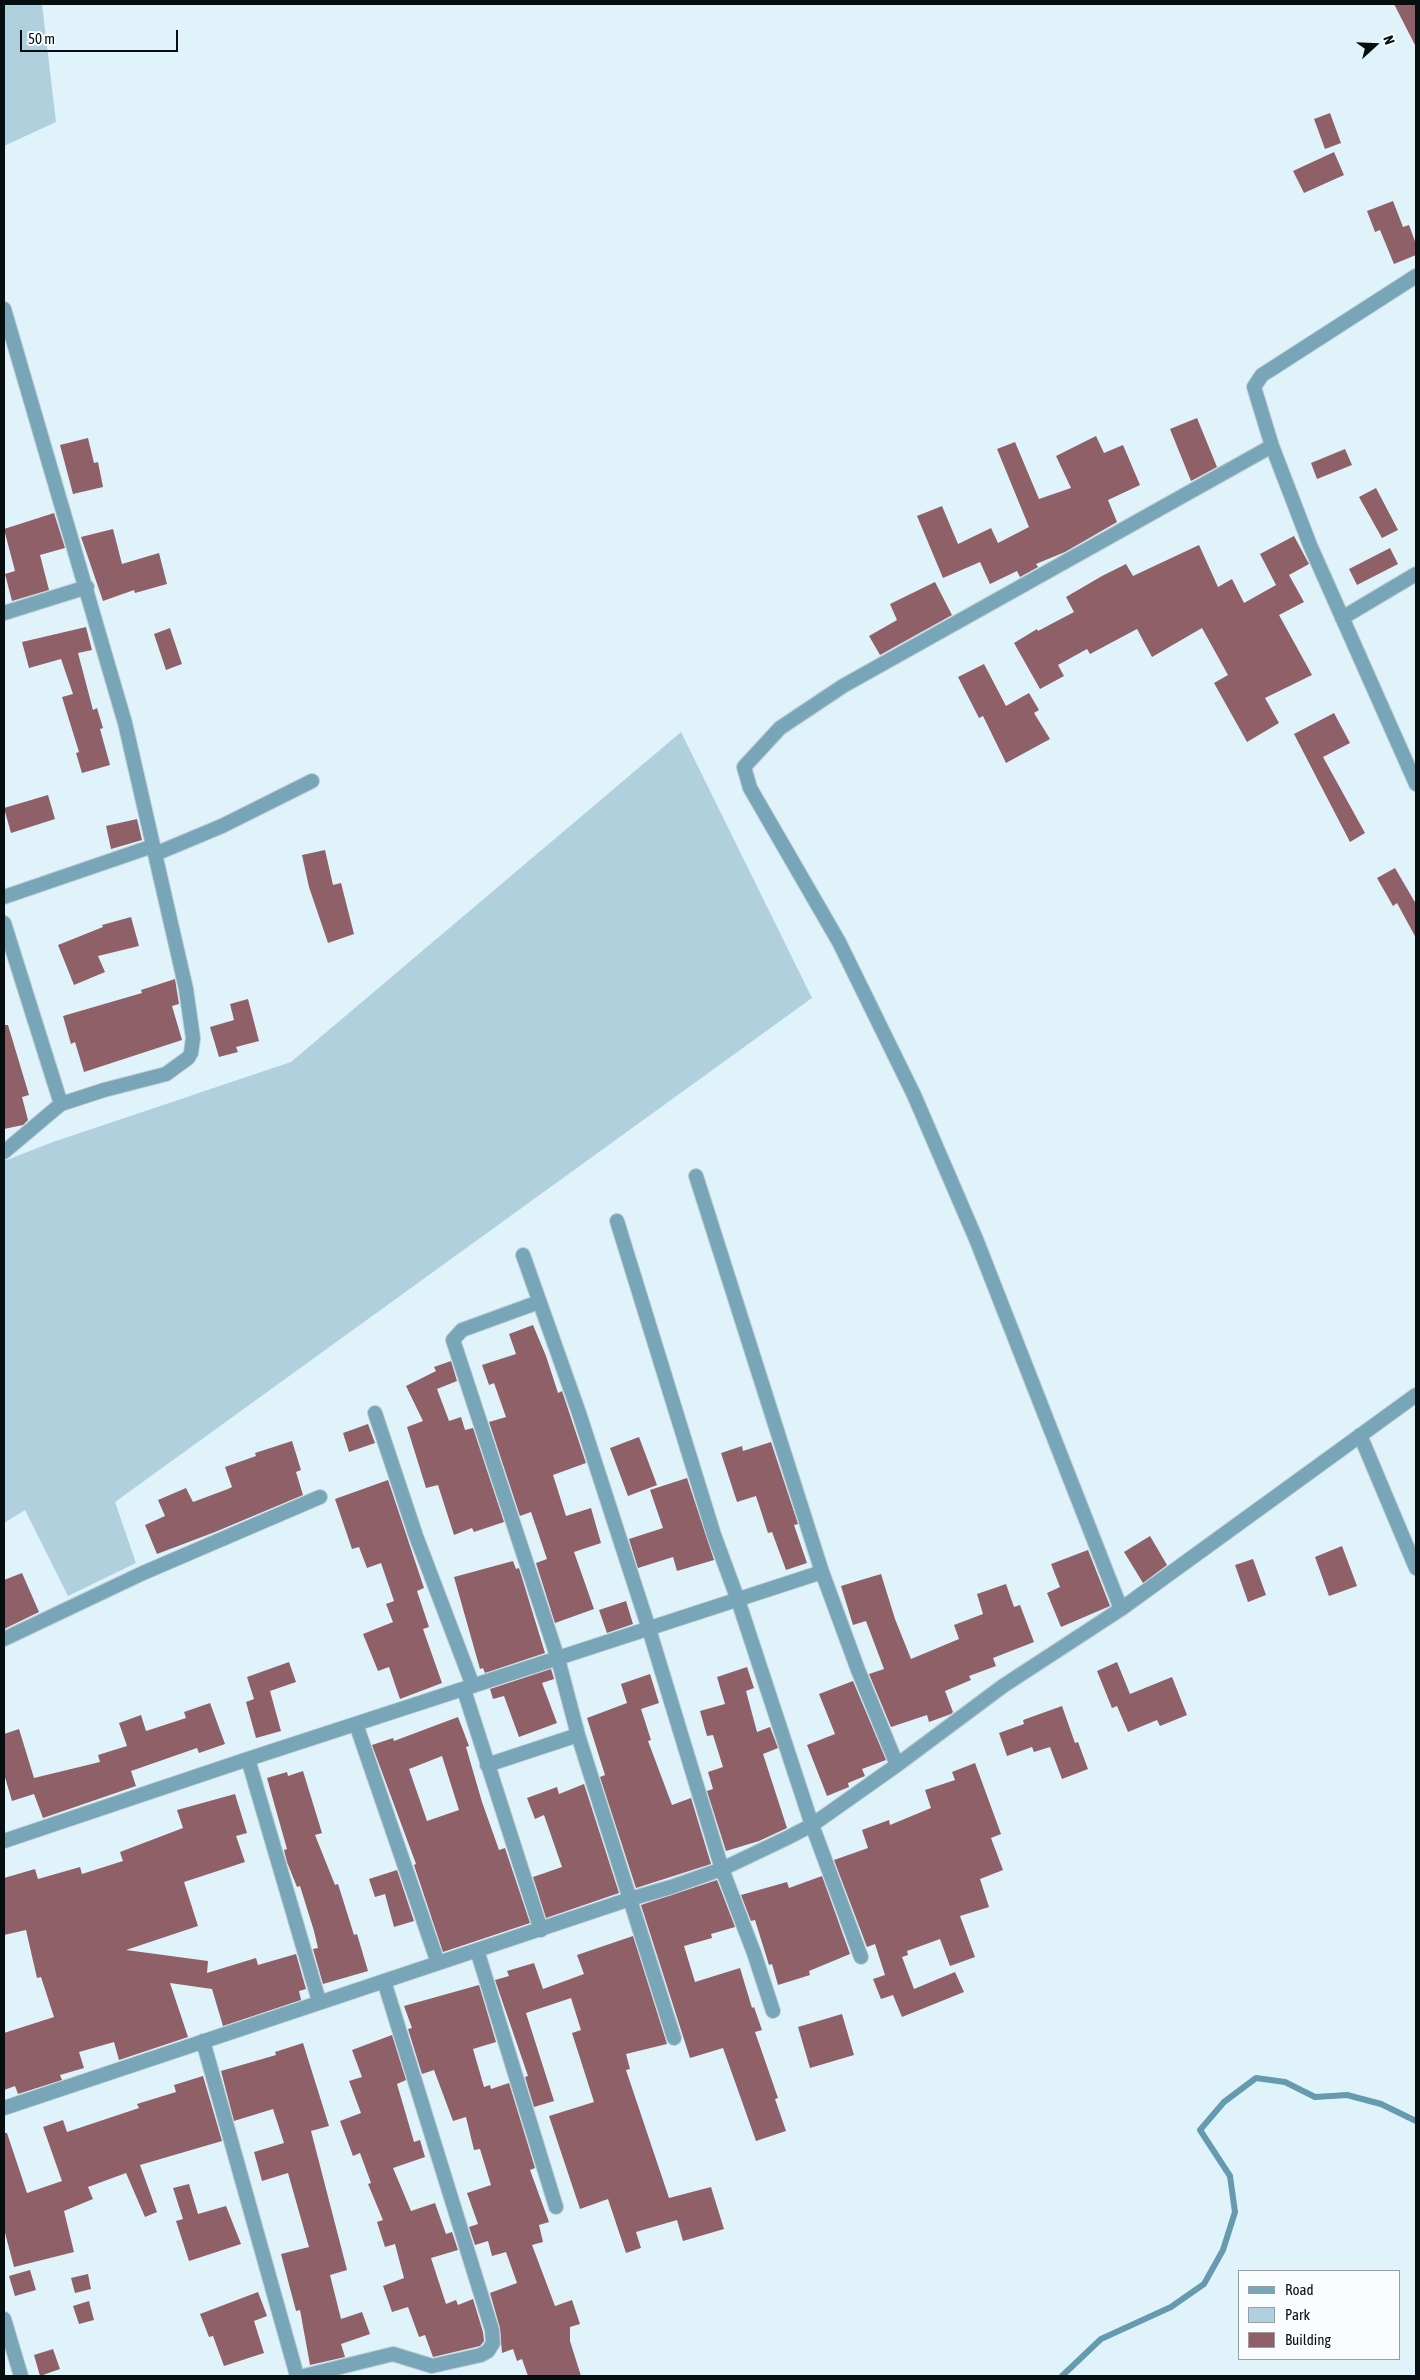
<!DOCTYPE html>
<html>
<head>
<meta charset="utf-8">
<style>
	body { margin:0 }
	#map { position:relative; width:1420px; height:2380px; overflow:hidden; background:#e0f3fb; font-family:"Asap Condensed",sans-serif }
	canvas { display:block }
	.frame { position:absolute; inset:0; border:5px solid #070e10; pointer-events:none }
	.legend { position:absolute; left:1238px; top:2270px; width:162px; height:90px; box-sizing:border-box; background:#fafdff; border:1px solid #999d9f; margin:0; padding:6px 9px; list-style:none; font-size:15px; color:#070e10 }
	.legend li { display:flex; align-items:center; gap:10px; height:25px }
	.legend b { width:25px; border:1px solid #999d9f }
	.north { position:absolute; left:1350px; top:20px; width:50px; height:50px; -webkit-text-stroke:4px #fafdff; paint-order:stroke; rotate:70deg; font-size:14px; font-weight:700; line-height:20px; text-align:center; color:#070e10 }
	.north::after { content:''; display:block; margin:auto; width:18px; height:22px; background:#070e10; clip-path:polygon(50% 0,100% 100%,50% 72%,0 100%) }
	.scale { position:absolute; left:20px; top:30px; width:158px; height:22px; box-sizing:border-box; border:2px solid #070e10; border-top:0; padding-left:6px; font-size:15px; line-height:18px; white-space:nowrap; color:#070e10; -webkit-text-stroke:4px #fafdff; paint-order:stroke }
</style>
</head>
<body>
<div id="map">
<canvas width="1420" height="2380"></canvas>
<div class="frame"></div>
<ul class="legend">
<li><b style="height:6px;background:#78a6b8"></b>Road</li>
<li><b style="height:14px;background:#b0d0de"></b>Park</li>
<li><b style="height:14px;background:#8f6068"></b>Building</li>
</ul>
<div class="north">N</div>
<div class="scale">50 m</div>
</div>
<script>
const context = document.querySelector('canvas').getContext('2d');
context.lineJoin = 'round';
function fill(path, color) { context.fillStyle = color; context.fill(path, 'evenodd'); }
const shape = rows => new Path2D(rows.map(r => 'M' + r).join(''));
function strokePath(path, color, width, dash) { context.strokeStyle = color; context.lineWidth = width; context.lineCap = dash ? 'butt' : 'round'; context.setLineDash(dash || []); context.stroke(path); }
const green = shape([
	[4,4,42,4,56,122,4,146],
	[681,732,812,998,115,1502,136,1563,68,1596,25,1510,4,1523,4,1161,53,1142,291,1062]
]);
const stream = shape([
	[1062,2376,1101,2339,1171,2307,1204,2284,1223,2250,1235,2212,1230,2176,1200,2130,1224,2102,1256,2078,1285,2082,1315,2097,1347,2095,1381,2104,1416,2121]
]);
const building = shape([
	[1394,4,1416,4,1416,47],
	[1330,113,1341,143,1325,149,1314,119],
	[1334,152,1344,175,1304,193,1293,171],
	[1393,201,1403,227,1409,225,1416,244,1416,255,1394,264,1380,230,1375,232,1367,211],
	[1197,418,1217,467,1191,481,1170,429],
	[1096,436,1104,453,1123,445,1140,485,1108,500,1117,522,1065,552,1036,564,1038,567,1020,577,1017,571,990,584,980,562,943,578,917,516,942,506,958,544,991,528,998,543,1029,527,997,449,1015,442,1039,499,1071,488,1056,456],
	[88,438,94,463,98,462,103,487,73,494,60,445],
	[1345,449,1352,465,1317,479,1311,463],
	[1376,488,1398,530,1382,538,1359,497],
	[54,513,65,548,40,555,49,590,12,601,5,574,15,571,4,529],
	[113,529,122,564,159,553,167,584,135,593,134,590,103,601,81,537],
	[1294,536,1309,564,1289,575,1304,602,1279,615,1312,675,1265,698,1279,723,1247,742,1214,683,1228,675,1202,628,1152,657,1137,629,1090,654,1087,649,1058,665,1064,676,1040,689,1014,643,1037,629,1038,631,1074,612,1066,597,1102,576,1126,564,1133,576,1199,545,1218,587,1232,579,1244,603,1276,585,1260,554],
	[1390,548,1398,564,1357,585,1349,569],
	[935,582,952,615,880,655,869,636,897,620,890,604],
	[86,627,92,650,78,653,93,710,97,708,103,728,100,729,110,765,82,773,76,753,79,752,62,697,73,694,61,659,29,668,22,642],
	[170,628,182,664,166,670,154,634],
	[984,664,1006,706,1029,693,1039,710,1034,713,1050,739,1006,763,983,716,979,718,958,677],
	[1334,713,1350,743,1323,757,1365,833,1350,842,1294,734],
	[48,795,55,819,11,833,4,808],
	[137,819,142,840,111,849,106,826],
	[325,850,333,885,341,883,354,934,328,943,309,887,302,855],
	[1395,868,1416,904,1416,938,1397,903,1393,906,1377,878],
	[131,917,139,946,98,956,105,972,74,985,58,945,103,927,102,925],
	[175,979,179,1004,172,1006,182,1040,84,1072,75,1042,71,1044,63,1016,142,993,141,990],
	[248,999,259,1041,236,1047,238,1052,219,1057,210,1027,234,1020,230,1004],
	[4,1025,8,1025,29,1095,22,1097,28,1120,23,1125,4,1129],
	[533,1325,546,1356,558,1393,562,1391,586,1463,553,1475,566,1516,591,1508,601,1543,574,1552,594,1609,555,1623,536,1563,547,1559,531,1512,520,1516,489,1422,506,1417,494,1383,489,1385,482,1365,516,1354,509,1334],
	[451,1361,457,1381,437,1389,449,1421,461,1417,465,1430,473,1428,504,1522,474,1532,472,1528,454,1535,438,1485,426,1488,407,1427,423,1421,406,1386,436,1371,434,1367],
	[368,1424,375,1443,349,1452,343,1433],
	[639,1437,657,1485,628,1496,610,1448],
	[292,1441,301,1470,296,1472,303,1495,215,1532,157,1554,145,1525,165,1516,158,1500,186,1488,193,1502,228,1489,232,1487,225,1467,256,1456,255,1453],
	[771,1442,798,1524,794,1525,807,1563,786,1570,772,1532,768,1533,756,1496,737,1502,721,1453,742,1446,743,1451],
	[687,1478,714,1560,677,1571,673,1557,638,1568,629,1539,663,1528,650,1490],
	[388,1480,424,1588,417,1591,429,1627,423,1629,442,1683,400,1699,389,1667,378,1671,363,1634,393,1622,386,1604,394,1601,381,1563,367,1568,359,1547,352,1549,335,1499],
	[1150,1536,1167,1565,1143,1583,1124,1552],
	[1342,1546,1357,1586,1329,1596,1315,1557],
	[1088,1550,1110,1606,1061,1627,1047,1593,1060,1587,1051,1564],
	[1253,1559,1266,1595,1248,1602,1235,1565],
	[513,1561,516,1569,519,1568,545,1653,485,1673,483,1668,480,1669,454,1577],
	[22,1573,39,1612,4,1629,4,1580],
	[881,1574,895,1619,911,1659,959,1639,954,1625,983,1614,977,1594,1006,1584,1014,1607,1020,1605,1034,1642,993,1658,996,1666,969,1676,971,1680,945,1691,953,1712,951,1714,929,1722,927,1715,891,1727,869,1674,884,1669,866,1621,853,1625,841,1586],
	[626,1601,633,1624,607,1633,599,1610],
	[289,1662,296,1682,270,1691,281,1731,256,1738,246,1702,254,1699,247,1677],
	[1117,1662,1130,1694,1172,1677,1187,1715,1160,1726,1157,1720,1128,1732,1117,1706,1112,1708,1097,1671],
	[747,1667,754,1688,746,1691,757,1732,770,1727,778,1748,763,1754,787,1828,759,1841,726,1851,707,1791,713,1789,708,1772,723,1767,713,1735,707,1736,700,1711,725,1704,717,1677],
	[551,1669,554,1679,542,1683,557,1723,519,1737,504,1696,493,1699,490,1689],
	[650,1674,659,1703,641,1709,651,1740,648,1741,672,1805,691,1798,711,1864,636,1888,600,1777,605,1775,587,1718,627,1703,621,1684],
	[853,1681,886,1760,862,1769,865,1776,848,1783,849,1787,827,1796,807,1745,835,1734,819,1694],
	[210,1703,225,1744,199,1753,197,1748,131,1771,136,1786,43,1818,34,1794,12,1801,4,1774,4,1734,19,1729,34,1778,100,1762,98,1755,127,1746,119,1723,141,1715,146,1731,186,1718,184,1712],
	[1062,1706,1075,1743,1078,1742,1088,1769,1062,1779,1050,1747,1034,1752,1032,1747,1007,1756,999,1733,1024,1724,1023,1720],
	[458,1717,469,1746,466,1747,482,1802,499,1850,505,1848,530,1923,443,1952,414,1865,416,1864,372,1745,393,1738,394,1741],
	[442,1756,459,1810,427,1821,409,1769],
	[975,1763,1001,1834,991,1838,1003,1870,980,1879,989,1907,960,1916,975,1957,950,1966,940,1939,907,1951,908,1955,902,1957,914,1989,955,1972,964,1992,902,2017,893,1995,881,1999,873,1979,885,1975,875,1944,867,1947,834,1860,868,1848,862,1830,889,1820,890,1825,931,1808,925,1790,955,1780,952,1772],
	[303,1771,322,1833,315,1835,335,1885,338,1884,354,1935,357,1934,368,1971,323,1984,313,1949,318,1948,314,1931,300,1886,297,1887,287,1862,284,1850,287,1849,267,1778,287,1772,288,1776],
	[584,1784,619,1893,546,1918,533,1877,562,1867,544,1815,535,1819,527,1798,557,1787,559,1794],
	[235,1794,247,1833,236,1836,245,1862,184,1882,198,1926,126,1950,208,1961,207,1973,256,1958,258,1965,296,1954,306,1989,299,1991,301,2000,223,2026,212,1989,170,1983,188,2037,119,2060,114,2042,79,2052,84,2068,60,2075,62,2080,18,2094,15,2086,4,2090,4,2033,54,2017,41,1977,37,1978,26,1930,4,1935,4,1878,35,1869,38,1879,80,1867,82,1874,123,1861,120,1852,183,1828,177,1810],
	[397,1870,414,1921,394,1927,385,1894,375,1897,369,1879],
	[822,1876,850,1954,809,1971,810,1975,778,1985,772,1964,769,1965,755,1920,751,1921,741,1895,787,1882,789,1888],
	[717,1880,735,1927,711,1934,712,1938,684,1946,695,1982,740,1968,752,2008,754,2007,762,2030,755,2032,778,2098,775,2099,786,2131,756,2141,723,2048,690,2058,641,1905],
	[633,1936,667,2044,626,2054,630,2069,626,2070,669,2198,711,2187,724,2229,683,2241,677,2220,636,2232,641,2248,626,2253,608,2199,580,2209,549,2116,594,2102,572,2033,581,2030,571,1998,526,2013,554,2101,534,2107,525,2077,528,2076,495,1980,509,1976,507,1971,534,1963,543,1989,584,1974,577,1955],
	[479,1985,496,2042,473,2049,484,2087,490,2085,491,2089,509,2083,535,2168,530,2170,549,2222,539,2225,543,2242,532,2245,555,2306,572,2300,580,2324,570,2327,570,2341,581,2376,528,2376,522,2359,517,2361,513,2349,502,2353,500,2328,490,2293,517,2283,506,2252,492,2256,488,2241,475,2245,469,2227,478,2224,467,2193,491,2185,480,2149,474,2150,466,2117,453,2121,434,2070,422,2074,408,2029,412,2028,404,2006],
	[842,2014,854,2055,810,2068,798,2027],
	[392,2035,406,2080,397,2084,414,2142,420,2140,425,2157,393,2168,411,2211,435,2203,446,2234,452,2232,458,2250,431,2258,446,2304,456,2300,458,2305,473,2299,483,2332,484,2341,480,2346,433,2357,425,2335,419,2337,408,2307,392,2312,383,2286,404,2278,395,2244,385,2247,377,2222,383,2220,368,2184,371,2183,360,2153,353,2156,340,2121,361,2113,349,2081,362,2077,352,2050],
	[303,2043,329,2126,311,2131,347,2270,330,2275,341,2319,362,2312,370,2334,341,2344,345,2357,310,2365,300,2310,296,2311,281,2254,309,2247,288,2173,262,2181,254,2152,284,2143,273,2109,234,2121,221,2071,276,2055,275,2052],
	[203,2076,222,2141,140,2165,157,2212,145,2217,126,2173,88,2187,93,2199,64,2211,74,2252,14,2267,4,2229,4,2133,7,2133,27,2193,62,2181,43,2127,63,2120,67,2132,139,2108,137,2104,176,2092,174,2085],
	[189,2184,198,2214,226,2206,241,2244,189,2261,176,2221,183,2219,173,2188],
	[30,2270,36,2290,15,2296,9,2276],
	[88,2274,91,2289,75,2293,71,2278],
	[258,2292,267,2316,254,2321,264,2353,224,2366,213,2336,209,2337,200,2314],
	[89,2301,94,2320,79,2324,73,2306],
	[53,2349,60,2369,40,2376,34,2355]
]);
const minor = shape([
	[1416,276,1270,370,1262,375,1254,387,1272,446,1310,545,1416,784],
	[4,309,125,723,186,989,193,1038,191,1053,188,1058,166,1074,104,1090,61,1104],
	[4,613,87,587],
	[1342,618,1416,574],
	[155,854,222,826,312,781],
	[4,897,153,846],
	[4,923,61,1104,4,1152],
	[696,1176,822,1572,858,1670,897,1765],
	[617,1221,714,1535,738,1600,812,1825,861,1957],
	[523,1255,579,1413,649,1629,722,1869,754,1953,773,2011],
	[539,1302,462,1330,453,1340,558,1659,578,1735,674,2038],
	[375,1413,416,1536,473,1686],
	[1360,1435,1416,1568],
	[1121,1609,976,1239,914,1095,839,942,750,788,744,767,780,728,843,686,1272,446],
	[4,1639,143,1573,320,1497],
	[464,1690,541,1930],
	[356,1724,438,1963],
	[248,1759,319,2001],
	[487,1765,578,1735],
	[4,1841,248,1759,822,1572],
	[477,1950,556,2207],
	[203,2041,297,2376],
	[4,2108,630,1899,671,1887,722,1869,787,1838,812,1825,897,1765,1003,1686,1121,1609,1416,1395],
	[4,2319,21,2376],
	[304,2376,393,2354,432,2366,481,2355,488,2351,493,2343,492,2330,384,1981]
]);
fill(green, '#b0d0de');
strokePath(stream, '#669aae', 6);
fill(building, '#8f6068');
strokePath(minor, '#bdced5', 16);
strokePath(minor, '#78a6b8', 14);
</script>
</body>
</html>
